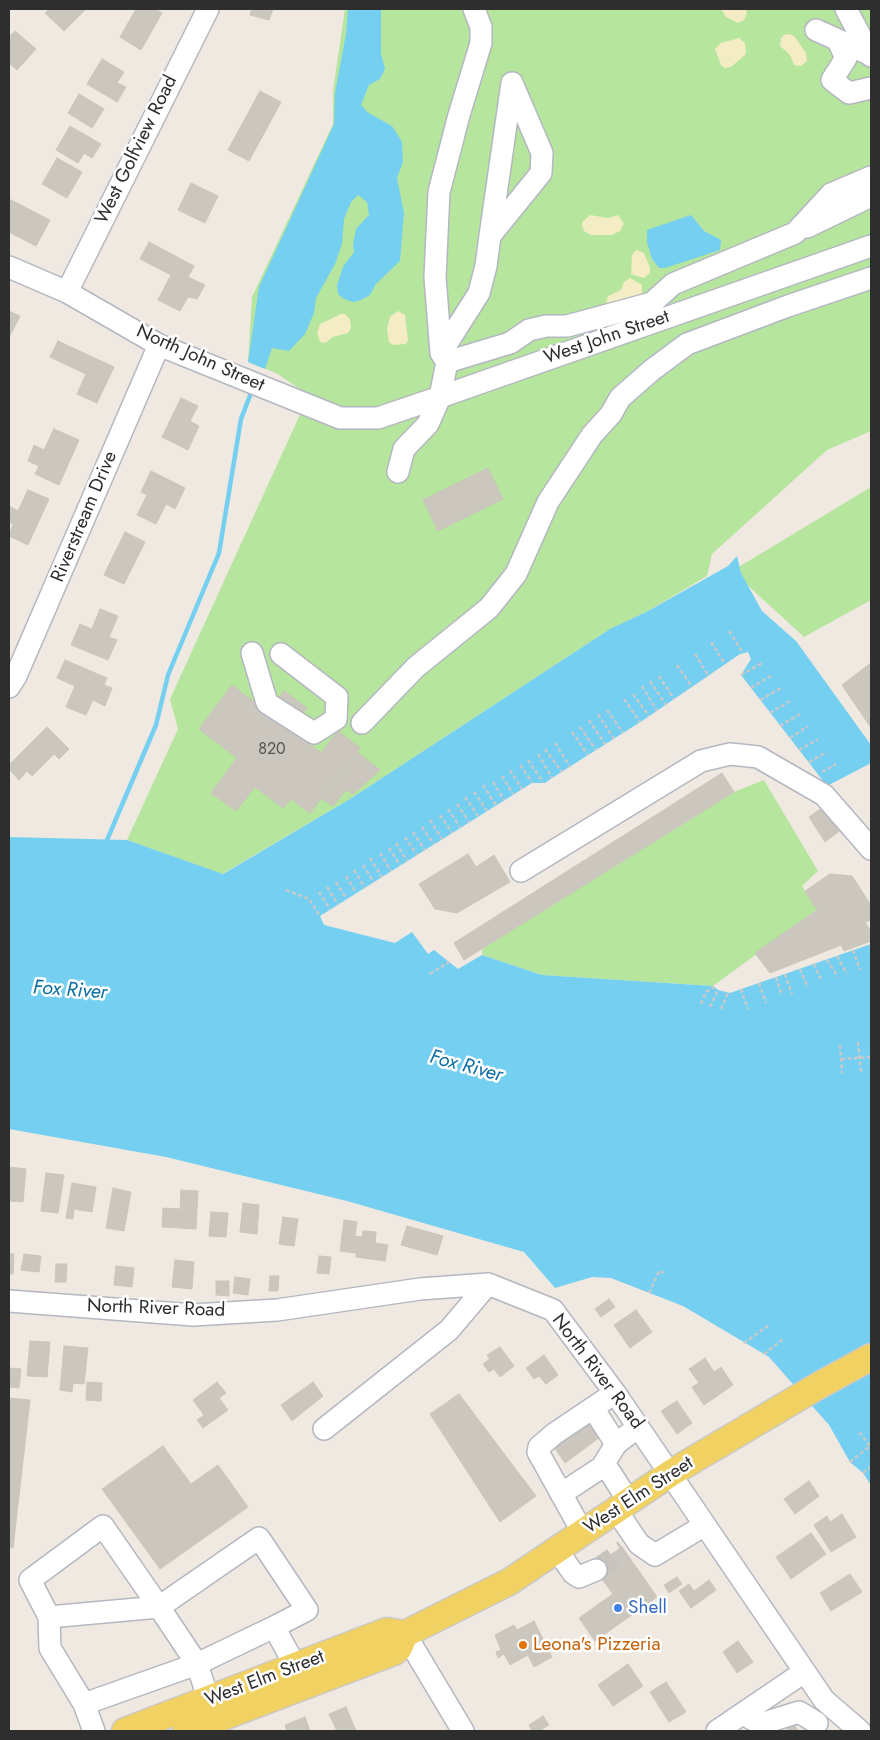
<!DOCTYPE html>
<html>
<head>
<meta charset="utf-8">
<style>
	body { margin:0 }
	#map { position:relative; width:880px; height:1740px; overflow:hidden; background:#efe9e1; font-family:Jost,sans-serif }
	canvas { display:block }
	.frame { position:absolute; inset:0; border:10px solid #2e2e2e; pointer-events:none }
</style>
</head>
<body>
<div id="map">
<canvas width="880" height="1740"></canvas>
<div class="frame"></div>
</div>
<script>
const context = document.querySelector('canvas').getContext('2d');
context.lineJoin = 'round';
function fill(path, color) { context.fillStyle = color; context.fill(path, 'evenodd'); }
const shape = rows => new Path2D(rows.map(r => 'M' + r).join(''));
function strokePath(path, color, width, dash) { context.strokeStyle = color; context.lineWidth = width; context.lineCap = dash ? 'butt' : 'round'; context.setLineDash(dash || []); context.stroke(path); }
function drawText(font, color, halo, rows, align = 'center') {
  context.font = font + ' Jost,sans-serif'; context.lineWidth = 5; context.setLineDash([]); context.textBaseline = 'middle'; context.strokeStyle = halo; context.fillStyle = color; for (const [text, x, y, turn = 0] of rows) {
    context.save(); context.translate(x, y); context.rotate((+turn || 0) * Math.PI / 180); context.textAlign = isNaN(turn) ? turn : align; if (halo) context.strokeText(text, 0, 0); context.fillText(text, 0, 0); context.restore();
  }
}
const green = shape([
	[345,9,871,9,871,431,827,450,712,554,707,576,648,611,610,629,350,799,222,874,127,840,178,729,170,699,309,395,276,373,248,362,252,297,333,124,333,91],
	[871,487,871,600,804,637,732,571],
	[764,780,818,871,802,886,817,910,713,986,542,975,482,955,483,948,734,792]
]);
const sand = shape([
	[721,9,746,9,747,13,744,20,738,23,726,17],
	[790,34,795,37,806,53,807,61,801,66,794,65,790,55,780,46,781,38,784,35],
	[739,38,745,43,746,54,731,67,725,68,721,65,715,49,721,43],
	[590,215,608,218,618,215,624,224,620,231,612,235,591,235,584,231,582,225,582,222],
	[636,250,644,253,650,268,650,273,644,278,631,274,632,255],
	[630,278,642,285,642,295,608,305,606,303,608,296,621,290,624,282],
	[398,311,405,315,408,340,406,344,393,345,389,342,387,329,390,317],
	[341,314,345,314,350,319,351,328,348,333,333,337,325,343,320,342,317,333,320,324]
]);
const water = shape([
	[348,9,381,9,381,54,385,69,380,79,369,85,361,105,367,112,392,126,402,142,403,162,397,178,404,213,400,261,376,284,370,295,361,300,353,302,344,299,338,294,337,285,343,267,354,252,353,245,356,229,369,215,367,202,358,195,351,202,344,219,342,244,335,264,316,298,314,313,305,334,289,351,272,348,265,369,248,362,259,287,334,124,335,93,346,34],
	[691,215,704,231,721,240,720,250,665,268,659,268,652,259,647,242,647,230],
	[737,556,741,573,762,611,796,641,871,745,871,763,827,786,741,675,751,659,748,652,740,654,645,719,552,778,545,783,532,783,320,916,324,925,395,943,412,932,428,954,434,950,458,969,482,955,542,975,713,986,718,990,730,993,871,944,871,1485,863,1473,850,1462,829,1425,769,1357,683,1306,611,1278,592,1277,555,1288,524,1252,347,1201,166,1157,9,1129,9,837,127,840,223,874,350,799,610,629,648,611,728,566]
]);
const stream = shape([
	[107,840,156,725,168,675,219,553,241,419,251,393]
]);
const building = shape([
	[49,9,86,9,64,31,45,13,49,9],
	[136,9,155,9,162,13,141,50,120,37,136,9],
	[252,9,273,9,269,20,250,15,252,9],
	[15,31,36,49,17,70,9,63,9,37,15,31],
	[102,59,124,72,117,83,126,87,117,102,87,84,102,59],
	[260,91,281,102,249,161,228,150,260,91],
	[79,94,104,109,92,128,68,113,79,94],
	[70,126,101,144,92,158,84,153,78,163,56,150,70,126],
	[57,158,82,172,67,198,42,184,57,158],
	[191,183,218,196,205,223,178,210,191,183],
	[9,199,50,220,36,246,9,232,9,199],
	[149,242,194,266,188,277,205,285,197,299,188,297,180,311,158,300,171,275,140,259,149,242],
	[9,311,20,316,10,336,9,336,9,311],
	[58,341,114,367,97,403,77,394,86,374,50,357,58,341],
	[181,398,198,406,190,421,199,426,188,450,162,437,181,398],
	[54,429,79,440,59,485,35,474,39,466,28,461,34,445,44,450,54,429],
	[488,468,503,499,438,531,423,500,488,468],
	[151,471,185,488,175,509,166,504,156,524,137,515,147,495,141,492,151,471],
	[28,490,49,499,28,545,9,536,13,524,9,522,9,506,18,511,28,490],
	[125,532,145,542,124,584,104,575,125,532],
	[100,609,118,616,109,637,117,640,108,660,71,645,80,624,92,629,100,609],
	[65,660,107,678,104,685,112,688,105,706,93,700,86,715,66,707,75,686,57,678,65,660],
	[871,663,871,728,842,685,871,663],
	[232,685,321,753,338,731,360,748,310,813,291,799,283,808,255,787,236,811,211,793,237,758,199,729,232,685],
	[284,691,307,708,291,730,268,713,284,691],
	[47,727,69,749,59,759,54,754,32,776,27,771,19,780,9,769,9,765,47,727],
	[357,752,380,770,353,794,346,790,333,806,322,799,357,752],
	[722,773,734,792,464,960,454,943,722,773],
	[826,805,842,829,825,842,809,817,826,805],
	[468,854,476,867,494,855,510,882,457,913,435,909,419,884,468,854],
	[830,874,852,876,871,905,871,920,865,922,871,932,871,941,844,951,841,945,770,973,755,953,817,910,805,891,830,874],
	[9,1167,26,1169,23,1202,9,1201,9,1167],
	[46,1173,64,1175,58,1213,41,1211,46,1173],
	[72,1183,96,1187,92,1212,74,1209,73,1219,66,1218,72,1183],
	[113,1188,131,1192,124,1231,106,1228,113,1188],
	[181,1190,198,1191,196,1229,162,1227,163,1208,180,1209,181,1190],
	[243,1203,259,1205,257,1234,240,1232,243,1203],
	[211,1212,228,1213,226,1237,209,1236,211,1212],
	[283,1217,298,1219,294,1246,279,1244,283,1217],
	[344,1220,357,1222,355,1236,362,1237,363,1231,376,1232,375,1243,388,1245,385,1261,356,1257,356,1253,340,1251,344,1220],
	[407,1226,443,1236,437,1255,401,1245,407,1226],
	[9,1254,14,1254,13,1274,9,1274,9,1254],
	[24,1254,41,1256,39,1272,21,1270,24,1254],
	[319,1256,331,1257,329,1274,317,1273,319,1256],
	[175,1260,194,1262,192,1289,172,1287,175,1260],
	[56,1264,67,1264,66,1282,55,1282,56,1264],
	[116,1266,134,1268,132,1287,114,1285,116,1266],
	[270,1276,279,1276,278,1291,269,1291,270,1276],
	[235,1277,250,1279,248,1295,233,1293,235,1277],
	[216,1281,229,1281,229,1296,216,1295,216,1281],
	[609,1299,615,1307,601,1317,595,1309,609,1299],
	[636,1310,652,1332,630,1348,614,1325,636,1310],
	[30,1341,50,1342,47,1377,27,1376,30,1341],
	[64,1346,88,1348,84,1384,73,1383,72,1392,60,1390,64,1346],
	[500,1347,514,1366,500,1377,494,1369,489,1372,483,1364,490,1359,487,1355,500,1347],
	[544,1355,558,1375,546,1384,539,1376,534,1379,526,1368,544,1355],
	[705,1358,714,1372,721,1367,733,1385,704,1405,692,1387,699,1383,689,1369,705,1358],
	[9,1368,21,1369,19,1388,9,1387,9,1368],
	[87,1382,102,1383,101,1401,86,1400,87,1382],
	[217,1382,226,1393,219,1398,228,1410,203,1428,197,1420,204,1415,193,1400,217,1382],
	[313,1382,323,1396,292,1421,281,1405,313,1382],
	[459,1394,536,1496,500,1522,430,1414,459,1394],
	[9,1398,30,1400,13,1548,9,1547,9,1398],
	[677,1401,692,1423,677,1434,661,1411,677,1401],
	[587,1419,600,1437,565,1463,552,1444,587,1419],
	[163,1446,191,1484,218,1465,248,1507,160,1569,102,1489,163,1446],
	[809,1481,819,1496,795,1514,784,1499,809,1481],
	[842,1514,856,1537,831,1552,814,1525,827,1516,830,1522,842,1514],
	[811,1533,826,1554,791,1579,776,1557,811,1533],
	[622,1547,641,1574,613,1594,593,1567,622,1547],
	[641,1574,657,1597,595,1641,579,1618,641,1574],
	[850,1574,862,1592,831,1611,820,1593,850,1574],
	[677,1577,682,1584,669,1593,664,1585,677,1577],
	[709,1580,716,1590,691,1608,679,1591,689,1584,694,1591,709,1580],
	[534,1621,552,1657,534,1667,528,1655,510,1665,504,1654,498,1658,496,1652,501,1650,495,1635,514,1625,517,1630,534,1621],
	[738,1641,753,1662,737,1673,723,1652,738,1641],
	[628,1664,643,1686,613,1706,598,1685,628,1664],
	[666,1682,686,1712,669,1722,650,1692,666,1682],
	[346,1707,356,1731,337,1731,329,1714,346,1707],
	[543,1716,549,1725,539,1731,532,1731,529,1725,543,1716],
	[305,1717,310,1731,287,1731,285,1725,305,1717],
	[794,1725,799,1731,785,1731,794,1725]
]);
const minorTunnel = shape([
	[596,1570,624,1550]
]);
const path = shape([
	[729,631,743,653],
	[711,642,725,664],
	[695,654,708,675],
	[677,665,692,687],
	[741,675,762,663],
	[659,676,674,699],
	[650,681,666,705],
	[642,686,657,711],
	[751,688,772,675],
	[633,694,649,716],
	[624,699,640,722],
	[760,700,781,688],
	[607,710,623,733],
	[770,713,790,701],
	[598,714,614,739],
	[589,720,605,744],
	[780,726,800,714],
	[580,727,596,750],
	[572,732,588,755],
	[790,738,808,726],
	[555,743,570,767],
	[545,749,562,772],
	[799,750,818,739],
	[538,754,552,778],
	[528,760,543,782],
	[809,762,827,752],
	[520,765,532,782],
	[510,770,522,789],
	[822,772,836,764],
	[502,776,513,794],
	[493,782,504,800],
	[483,785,496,805],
	[474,792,487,811],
	[465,797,478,816],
	[457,804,469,822],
	[448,809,460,827],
	[440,815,452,833],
	[430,820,442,839],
	[422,827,434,844],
	[413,832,425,850],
	[405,837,417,855],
	[396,843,407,861],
	[389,848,400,865],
	[380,853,391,871],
	[370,858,382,877],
	[363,865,374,882],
	[354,870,365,888],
	[346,876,356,893],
	[336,882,347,899],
	[327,887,338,904],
	[286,890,309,899,320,916],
	[319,892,330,909],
	[870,945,871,948],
	[853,950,860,970],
	[837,956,847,974],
	[827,960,838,977],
	[814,964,821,979],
	[800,969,808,988],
	[430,974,449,962],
	[785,974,792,994],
	[776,977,782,996],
	[759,983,766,1003],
	[741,989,748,1009],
	[701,1004,706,992,714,987],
	[710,1007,718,990],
	[721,1009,728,993],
	[858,1042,861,1072],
	[840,1045,842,1073],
	[841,1059,871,1057],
	[649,1293,659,1271,665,1273],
	[744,1343,769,1325],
	[764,1354,783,1339],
	[850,1462,870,1446,859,1432],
	[863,1473,871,1467]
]);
const minor = shape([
	[846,9,871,56],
	[816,30,871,55],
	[838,41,846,58,832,80,849,93,871,88],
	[807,227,871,196],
	[9,267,67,292,159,345,340,418,378,418,440,397,871,246],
	[67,292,208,9],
	[441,353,479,293,486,266,490,236,512,83,542,153,541,173,490,236],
	[447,362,510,343,529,330,546,326,567,326,652,303,673,284,795,233,831,194,871,177],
	[398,472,404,449,428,424,440,397,447,362,441,353,435,277,439,192,459,115,481,43,481,27,474,9],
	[252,653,267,703,314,733,336,719,337,697,281,654],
	[9,687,16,676,159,345],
	[362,723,416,667,489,608,516,574,548,502,592,435,611,414,620,398,652,370,687,344,788,306,871,278],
	[521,871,701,761,730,754,758,757,824,795,871,849],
	[9,1301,193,1315,277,1310,420,1289,488,1284,553,1310,615,1393,824,1700,860,1731],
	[593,1408,616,1444],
	[324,1429,449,1330,488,1284],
	[602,1467,610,1472,629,1502],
	[561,1494,602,1467,616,1444,638,1427],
	[616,1510,639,1544,655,1555,705,1525],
	[583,1533,538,1452,539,1447,554,1434,615,1393],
	[557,1550,573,1573,579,1577,596,1570],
	[49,1617,159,1607,103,1526,30,1580,49,1617,50,1648,84,1704],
	[405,1634,463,1731],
	[213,1713,197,1664,159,1607,259,1538,307,1610,274,1627,303,1680],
	[743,1714,761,1724,799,1712,817,1723],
	[94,1731,84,1704,197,1664,274,1627],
	[717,1731,804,1672]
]);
const major = shape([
	[125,1731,387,1631,405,1634,509,1582,671,1473,818,1386,871,1357],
	[186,1731,394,1652,399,1648,405,1634]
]);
const markers = [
	[618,1608,5,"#3f7fe0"],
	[523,1645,5,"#e8710a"]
];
const numberNames = [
	["820",272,750]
];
const streetNames = [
	["West Golfview Road",137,150,-64],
	["West John Street",607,338,-19],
	["North John Street",200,359,24],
	["Riverstream Drive",85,517,-67],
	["North River Road",156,1309,2],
	["North River Road",597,1372,53],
	["West Elm Street",639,1496,-33],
	["West Elm Street",265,1679,-21]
];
const shopNames = [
	["Shell",628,1608]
];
const foodNames = [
	["Leona's Pizzeria",533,1645]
];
const waterNames = [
	["Fox River",70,991,4],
	["Fox River",466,1067,15]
];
fill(green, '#b6e59e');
fill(sand, '#f3ecc5');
fill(water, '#75cff0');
strokePath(stream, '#75cff0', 4.5);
fill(building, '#cbc7bf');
strokePath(building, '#cbc5ba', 1);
strokePath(minorTunnel, '#c8c4bd', 21, [21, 11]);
strokePath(minor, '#b4b7c1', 24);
strokePath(major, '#c9c9c9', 29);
strokePath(path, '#c9c9c9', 2.5, [4, 2.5]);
strokePath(minor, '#fff', 21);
strokePath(major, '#f2d163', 26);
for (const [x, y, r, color] of markers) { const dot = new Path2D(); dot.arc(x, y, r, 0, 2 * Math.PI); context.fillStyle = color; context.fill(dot); strokePath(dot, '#fff', 2); }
drawText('16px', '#555452', null, numberNames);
drawText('19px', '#2e2e2e', '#fff', streetNames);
drawText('19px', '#366cbe', '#fff', shopNames, 'left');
drawText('19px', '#c56008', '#fff', foodNames, 'left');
drawText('italic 20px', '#0d6fa3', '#fff', waterNames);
</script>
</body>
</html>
